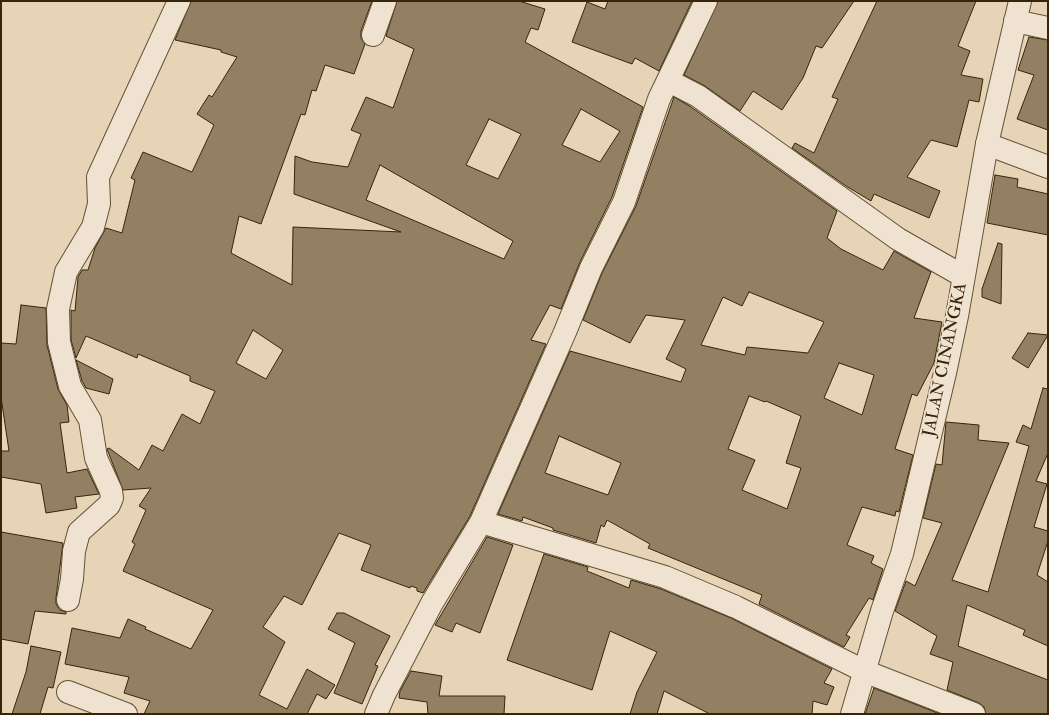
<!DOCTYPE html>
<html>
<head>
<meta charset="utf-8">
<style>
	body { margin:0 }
	#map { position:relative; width:1049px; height:715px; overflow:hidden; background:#e7d3b6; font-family:"IM FELL Double Pica",serif }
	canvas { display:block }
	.frame { position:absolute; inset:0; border:2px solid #382408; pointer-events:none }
</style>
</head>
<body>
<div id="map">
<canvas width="1049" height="715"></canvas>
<div class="frame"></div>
</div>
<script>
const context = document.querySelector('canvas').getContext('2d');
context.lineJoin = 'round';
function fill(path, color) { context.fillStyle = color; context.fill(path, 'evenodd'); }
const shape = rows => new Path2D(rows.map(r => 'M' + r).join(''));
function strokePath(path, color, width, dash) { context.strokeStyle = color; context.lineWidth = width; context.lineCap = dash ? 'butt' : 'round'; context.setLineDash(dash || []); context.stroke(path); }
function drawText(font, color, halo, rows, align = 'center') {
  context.font = font + ' "IM FELL Double Pica",serif'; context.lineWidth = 3.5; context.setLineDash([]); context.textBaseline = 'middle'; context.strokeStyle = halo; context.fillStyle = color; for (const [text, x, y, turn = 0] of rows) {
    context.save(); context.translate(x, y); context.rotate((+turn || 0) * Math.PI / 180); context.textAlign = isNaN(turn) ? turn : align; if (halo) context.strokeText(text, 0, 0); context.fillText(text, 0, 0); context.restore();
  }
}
const building = shape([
	[191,1,372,1,361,31,361,38,365,44,354,74,325,65,316,91,312,90,305,115,301,114,261,224,239,216,231,253,292,285,293,227,401,232,294,194,295,156,312,162,348,167,361,134,351,130,366,97,393,108,414,49,386,36,397,1,519,1,545,9,538,30,531,28,525,42,643,107,612,197,580,262,561,309,550,305,531,340,546,344,470,516,423,593,417,591,417,588,411,586,410,588,361,570,371,545,339,533,302,605,284,596,263,627,285,642,259,695,287,709,307,669,335,685,326,699,317,694,307,714,144,714,150,701,124,693,129,677,65,664,72,628,120,638,128,619,146,627,145,629,191,649,213,610,123,571,135,544,132,542,146,510,139,506,151,488,123,490,107,449,109,448,139,470,152,445,163,451,182,414,200,424,215,391,190,381,190,376,138,354,137,358,86,336,76,358,71,340,71,310,75,311,78,277,82,270,88,270,95,248,106,228,122,233,135,180,131,178,143,152,192,172,214,125,197,114,209,95,212,97,237,57,221,52,221,50,175,40,191,1],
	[581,109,620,131,600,162,562,145,581,109],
	[489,119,521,134,498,179,466,165,489,119],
	[380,165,513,241,504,259,366,200,380,165],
	[253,330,283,350,266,379,236,363,253,330],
	[608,1,692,1,659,71,635,58,632,64,572,42,587,2,605,9,608,1],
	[718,1,854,1,822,48,816,46,803,78,782,110,753,91,740,111,705,86,684,75,718,1],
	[877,1,976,1,958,46,970,51,961,75,983,79,979,102,969,100,957,147,931,140,907,177,940,191,929,218,874,194,871,201,846,186,792,148,795,143,814,153,838,99,832,97,877,1],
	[1029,37,1048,40,1048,130,1017,119,1034,75,1018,70,1029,37],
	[674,97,691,107,837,211,827,238,841,249,883,270,894,251,931,272,914,318,942,322,934,363,917,396,912,394,895,449,913,455,899,512,896,511,895,516,862,507,847,545,874,556,871,563,883,569,873,600,869,598,846,635,850,637,844,647,759,604,762,595,648,548,650,544,607,520,604,527,601,525,596,543,553,530,553,528,523,517,522,521,498,514,570,351,681,382,686,369,666,359,685,320,646,315,630,343,583,320,602,273,636,206,674,97],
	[749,292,824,322,808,353,747,347,745,355,701,345,723,297,742,306,749,292],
	[839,363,874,375,862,415,824,398,839,363],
	[749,396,765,402,766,401,801,416,786,463,801,468,787,509,742,490,755,460,728,449,749,396],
	[559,436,621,463,608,495,545,473,559,436],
	[995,175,1018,179,1017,187,1048,194,1048,235,987,223,995,175],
	[998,243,1002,244,1001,304,982,297,982,289,998,243],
	[21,305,46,308,47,345,58,389,67,405,69,422,60,423,67,473,87,469,99,494,75,497,77,508,46,513,41,484,1,477,1,451,9,451,1,397,1,343,16,344,21,305],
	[1028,333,1048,335,1028,368,1012,358,1028,333],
	[76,360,113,379,109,394,86,388,82,381,76,360],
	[1043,388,1048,389,1048,453,1036,481,1047,484,1034,527,1048,531,1048,541,1037,575,1048,582,1048,646,1023,635,1025,630,967,605,958,646,1048,680,1048,714,986,714,984,707,979,703,947,690,953,662,930,654,937,636,895,611,906,581,915,586,942,523,923,518,936,464,942,465,946,422,979,425,978,440,1009,443,952,580,988,592,1029,446,1016,442,1023,425,1031,429,1043,388],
	[1,532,63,543,56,598,56,604,60,610,66,612,66,614,35,611,28,644,1,639,1,532],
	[487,537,513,545,480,633,456,623,452,632,435,625,487,537],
	[544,554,588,567,587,571,629,588,631,580,661,589,731,618,832,669,824,683,834,687,827,705,813,701,812,714,710,714,664,691,657,714,630,714,637,692,657,652,610,631,592,690,507,660,544,554],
	[337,613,344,613,390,636,375,665,378,666,362,704,334,693,355,643,328,629,337,613],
	[31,646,61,652,53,688,48,687,40,714,12,714,26,672,31,646],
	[411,671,442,676,439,696,505,696,504,714,428,714,427,702,399,698,400,691,411,671],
	[874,688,940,714,865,714,874,688]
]);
const minor = shape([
	[1015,21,1048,28],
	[373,35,385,1],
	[669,81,698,96,898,239,963,276],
	[987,144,1048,167],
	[481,522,665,577,736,607,864,671,974,714],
	[68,600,72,579,74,551,79,532,109,505,112,498,111,491,96,458,90,420,70,386,59,342,58,309,66,272,93,227,99,204,98,177,179,1],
	[68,692,126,714],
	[376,714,384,695,432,603,481,522,565,332,591,268,624,202,659,99,706,1]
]);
const tertiary = shape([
	[852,714,882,611,902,554,945,373,957,316,987,144,1020,1]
]);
const streetNames = [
	["JALAN CINANGKA",946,360,-78]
];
fill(building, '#937f62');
strokePath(building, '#382408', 1);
strokePath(minor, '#645034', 24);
strokePath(tertiary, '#645034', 24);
strokePath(minor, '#efe2d0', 22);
strokePath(tertiary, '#efe2d0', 22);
drawText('17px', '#382408', '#efe2d0', streetNames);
</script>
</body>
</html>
